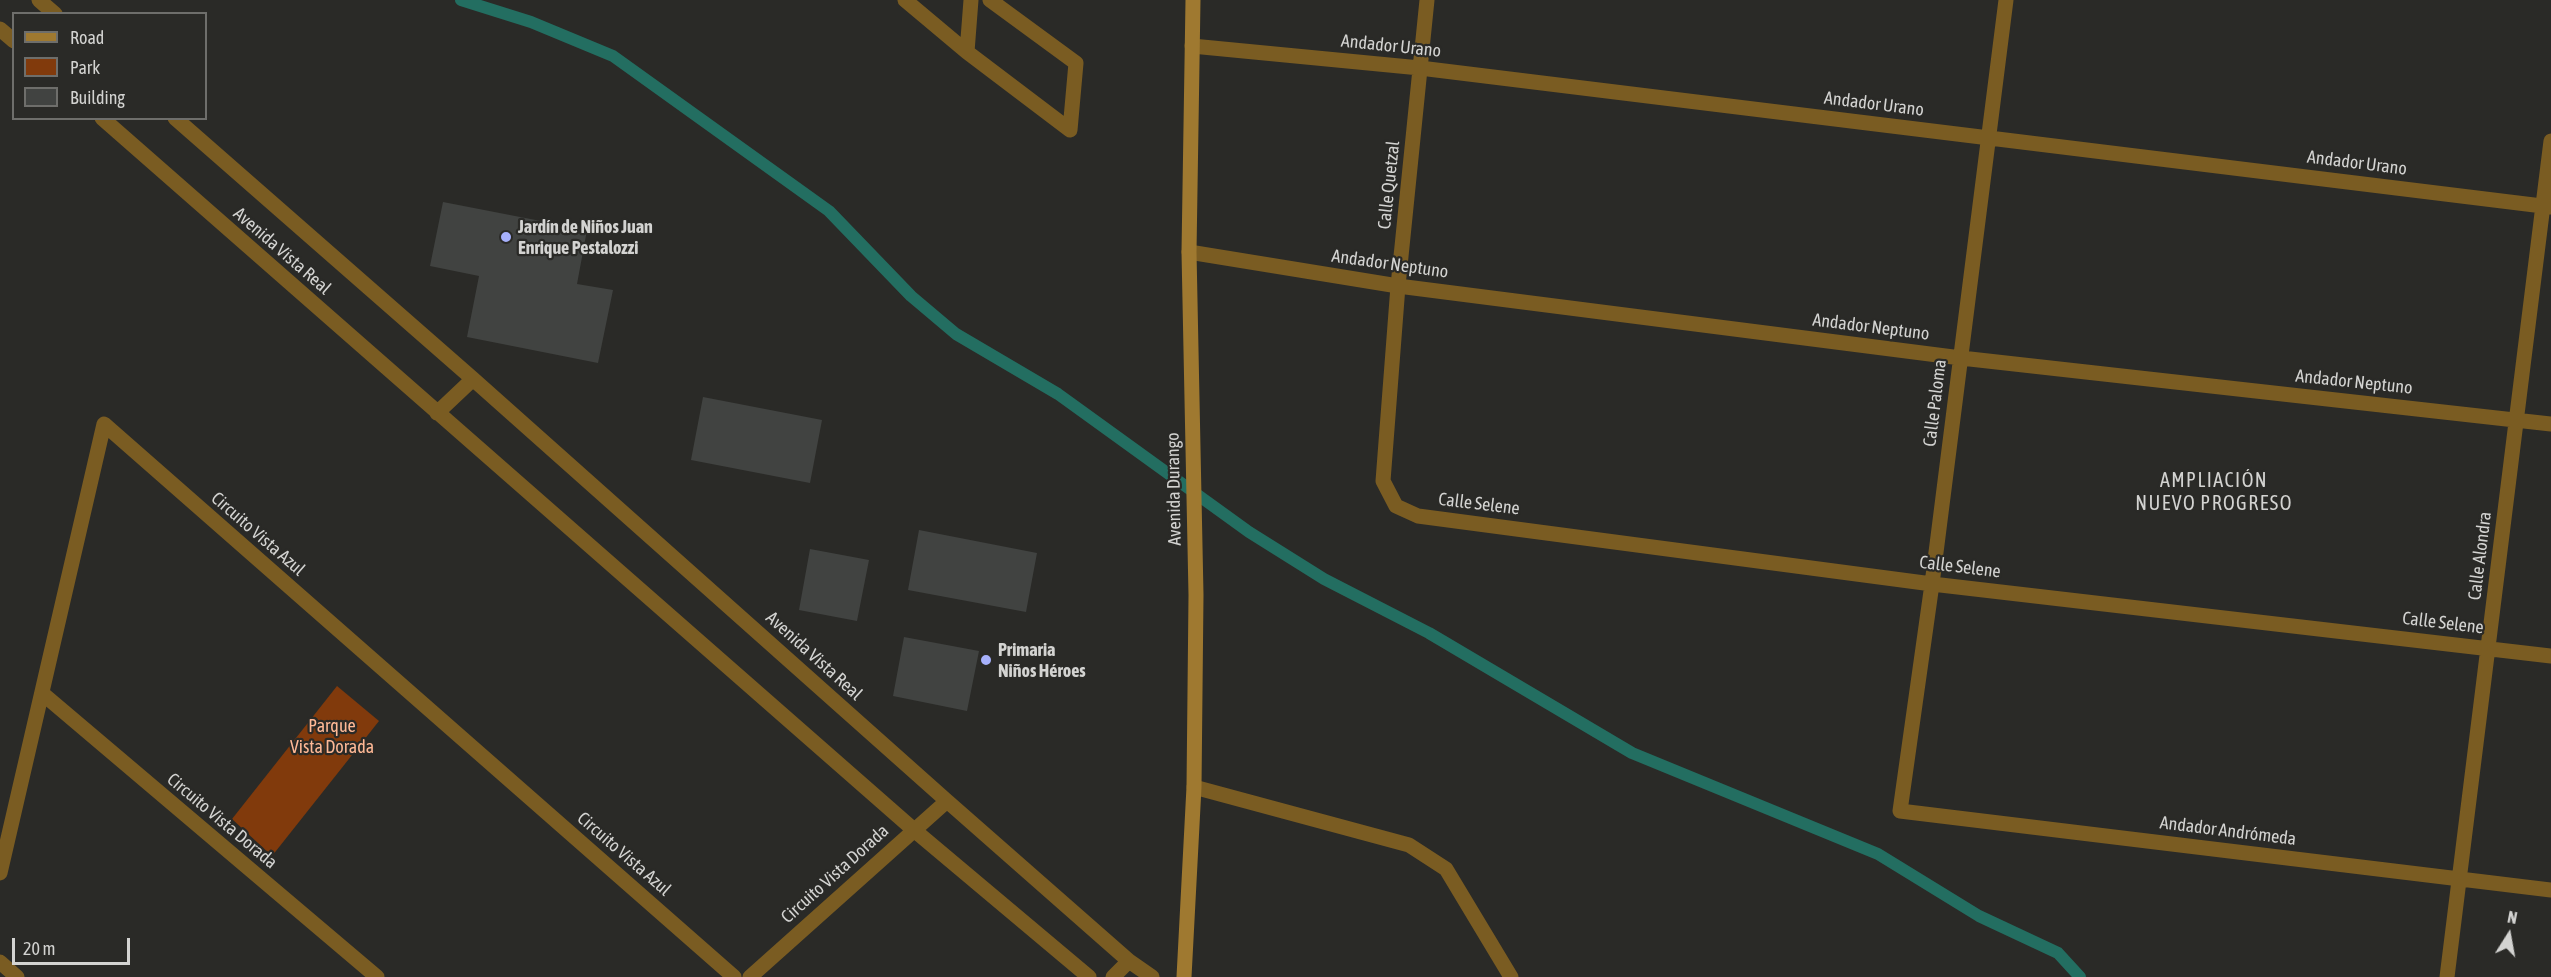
<!DOCTYPE html>
<html>
<head>
<meta charset="utf-8">
<style>
	body { margin:0 }
	#map { position:relative; width:2551px; height:977px; overflow:hidden; background:#2a2a27; font-family:"Asap Condensed",sans-serif }
	canvas { display:block }
	.legend { position:absolute; left:12px; top:12px; width:195px; height:108px; box-sizing:border-box; background:#2a2a27; border:2px solid #6e6e6b; margin:0; padding:8px 10px; list-style:none; font-size:18px; color:#d3d3d1 }
	.legend li { display:flex; align-items:center; gap:12px; height:30px }
	.legend b { width:30px; border:2px solid #6e6e6b }
	.north { position:absolute; left:2479px; top:905px; width:60px; height:60px; -webkit-text-stroke:4px #2a2a27; paint-order:stroke; rotate:11deg; font-size:16px; font-weight:700; line-height:24px; text-align:center; color:#d3d3d1 }
	.north::after { content:''; display:block; margin:auto; width:21px; height:27px; background:#d3d3d1; clip-path:polygon(50% 0,100% 100%,50% 72%,0 100%) }
	.scale { position:absolute; left:12px; top:938px; width:118px; height:27px; box-sizing:border-box; border:3px solid #d3d3d1; border-top:0; padding-left:8px; font-size:18px; line-height:21px; white-space:nowrap; color:#d3d3d1; -webkit-text-stroke:4px #2a2a27; paint-order:stroke }
</style>
</head>
<body>
<div id="map">
<canvas width="2551" height="977"></canvas>
<ul class="legend">
<li><b style="height:8px;background:#9f7930"></b>Road</li>
<li><b style="height:16px;background:#813a0c"></b>Park</li>
<li><b style="height:16px;background:#414341"></b>Building</li>
</ul>
<div class="north">N</div>
<div class="scale">20 m</div>
</div>
<script>
const context = document.querySelector('canvas').getContext('2d');
context.lineJoin = 'round';
function fill(path, color) { context.fillStyle = color; context.fill(path, 'evenodd'); }
const shape = rows => new Path2D(rows.map(r => 'M' + r).join(''));
function strokePath(path, color, width, dash) { context.strokeStyle = color; context.lineWidth = width; context.lineCap = dash ? 'butt' : 'round'; context.setLineDash(dash || []); context.stroke(path); }
function drawText(font, color, halo, rows, align = 'center') {
  context.font = font + ' "Asap Condensed",sans-serif'; context.lineWidth = 4.5; context.setLineDash([]); context.textBaseline = 'middle'; context.strokeStyle = halo; context.fillStyle = color; for (const [text, x, y, turn = 0] of rows) {
    context.save(); context.translate(x, y); context.rotate((+turn || 0) * Math.PI / 180); context.textAlign = isNaN(turn) ? turn : align; if (halo) context.strokeText(text, 0, 0); context.fillText(text, 0, 0); context.restore();
  }
}
const green = shape([
	[337,686,379,721,272,856,232,819]
]);
const stream = shape([
	[461,0,531,22,613,56,829,211,911,296,956,334,1058,394,1249,532,1324,579,1429,633,1632,753,1878,854,1979,916,2058,953,2080,977]
]);
const building = shape([
	[443,202,587,230,577,284,613,290,598,363,467,337,479,276,430,266],
	[703,397,822,420,810,483,691,460],
	[919,530,1037,553,1026,612,908,590],
	[810,549,869,560,857,621,799,610],
	[904,637,979,651,967,711,893,696]
]);
const street = shape([
	[39,0,55,14],
	[905,0,967,52,1070,130],
	[990,0,1076,63,1070,130],
	[1427,0,1398,286,1383,481,1396,506,1418,516,1932,584,2551,656],
	[2006,0,1932,584,1900,811,2551,890],
	[0,29,14,41],
	[1192,46,1420,68,2551,207],
	[967,52,971,0],
	[102,118,914,830,1089,977],
	[175,118,473,379,947,801,1129,961,1152,977],
	[1189,252,1398,286,1961,358,2551,424],
	[437,413,473,379],
	[43,694,377,977],
	[1194,787,1409,845,1446,869,1511,977],
	[0,873,104,424,734,977],
	[0,962,17,977],
	[750,977,947,801],
	[1113,977,1129,961],
	[2447,977,2551,141]
]);
const secondary = shape([
	[1184,977,1194,787,1196,595,1189,252,1193,0]
]);
const markers = [
	[506,237,6,"#a7b1fc"],
	[986,660,6,"#a7b1fc"]
];
const streetNames = [
	["Andador Urano",1391,46,6],
	["Andador Urano",1874,104,7],
	["Andador Urano",2357,163,7],
	["Calle Quetzal",1389,185,-84],
	["Avenida Vista Real",282,251,41],
	["Andador Neptuno",1390,264,8],
	["Andador Neptuno",1871,327,7],
	["Andador Neptuno",2354,382,6],
	["Calle Paloma",1935,403,-83],
	["Avenida Durango",1174,489,-91],
	["Calle Selene",1479,504,7],
	["Circuito Vista Azul",258,534,41],
	["Calle Alondra",2480,556,-83],
	["Calle Selene",1960,567,7],
	["Calle Selene",2443,623,7],
	["Avenida Vista Real",814,656,42],
	["Circuito Vista Dorada",222,821,40],
	["Andador Andrómeda",2228,831,7],
	["Circuito Vista Azul",624,854,41],
	["Circuito Vista Dorada",835,874,-42]
];
const poiNames = [
	["Jardín de Niños Juan",518,227],
	["Enrique Pestalozzi",518,248],
	["Primaria",998,650],
	["Niños Héroes",998,671]
];
const parkNames = [
	["Parque",332,726],
	["Vista Dorada",332,747]
];
const neighbourhoodNames = [
	["AMPLIACIÓN",2214,481],
	["NUEVO PROGRESO",2214,504]
];
fill(green, '#813a0c');
strokePath(stream, '#236e61', 12);
fill(building, '#414341');
strokePath(street, '#7a5c22', 15);
strokePath(secondary, '#9f7930', 15);
for (const [x, y, r, color] of markers) { const dot = new Path2D(); dot.arc(x, y, r, 0, 2 * Math.PI); context.fillStyle = color; context.fill(dot); strokePath(dot, '#2a2a27', 2); }
drawText('18px', '#d3d3d1', '#2a2a27', streetNames);
drawText('bold 18px', '#d3d3d1', '#2a2a27', poiNames, 'left');
drawText('18px', '#ffb996', '#2a2a27', parkNames);
context.letterSpacing = '1.5px';
drawText('20px', '#d3d3d1', '#2a2a27', neighbourhoodNames);
context.letterSpacing = '0px';
</script>
</body>
</html>
